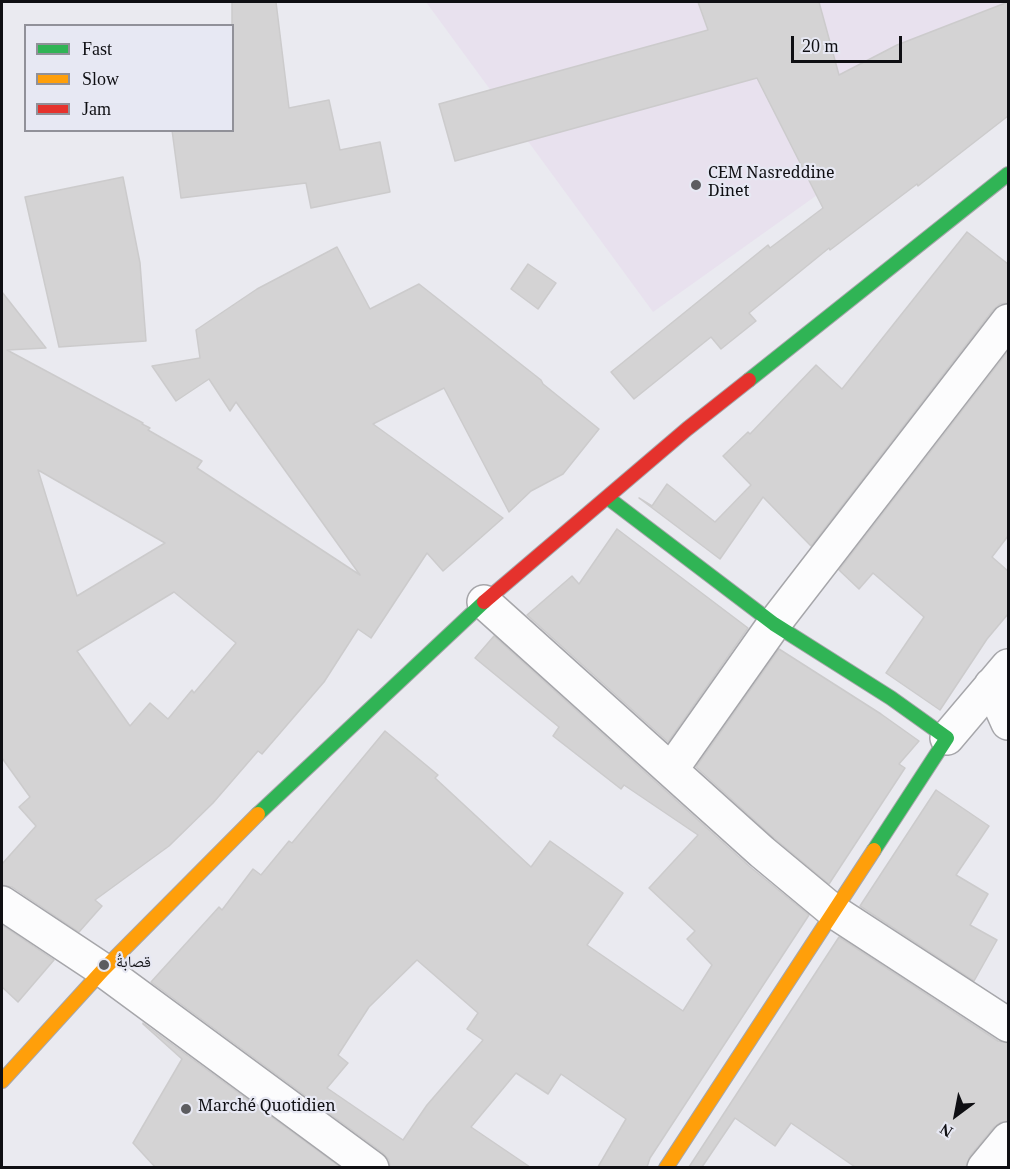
<!DOCTYPE html>
<html>
<head>
<meta charset="utf-8">
<style>
	body { margin:0 }
	#map { position:relative; width:1010px; height:1169px; overflow:hidden; background:#eaeaf0; font-family:Georgia,serif }
	canvas { display:block }
	.frame { position:absolute; inset:0; border:3px solid #0f0f13; pointer-events:none }
	.legend { position:absolute; left:24px; top:24px; width:210px; height:108px; box-sizing:border-box; background:#e7e8f3; border:2px solid #919199; margin:0; padding:8px 10px; list-style:none; font-size:18px; color:#0f0f13 }
	.legend li { display:flex; align-items:center; gap:12px; height:30px }
	.legend b { width:30px; border:2px solid #919199 }
	.north { position:absolute; left:926px; top:1085px; width:60px; height:60px; -webkit-text-stroke:4px #e7e8f3; paint-order:stroke; rotate:212deg; font-size:16px; font-weight:700; line-height:24px; text-align:center; color:#0f0f13 }
	.north::after { content:''; display:block; margin:auto; width:21px; height:27px; background:#0f0f13; clip-path:polygon(50% 0,100% 100%,50% 72%,0 100%) }
	.scale { position:absolute; left:791px; top:36px; width:111px; height:27px; box-sizing:border-box; border:3px solid #0f0f13; border-top:0; padding-left:8px; font-size:18px; line-height:21px; white-space:nowrap; color:#0f0f13; -webkit-text-stroke:4px #e7e8f3; paint-order:stroke }
</style>
</head>
<body>
<div id="map">
<canvas width="1010" height="1169"></canvas>
<div class="frame"></div>
<ul class="legend">
<li><b style="height:8px;background:#30b455"></b>Fast</li>
<li><b style="height:8px;background:#ff9f0a"></b>Slow</li>
<li><b style="height:8px;background:#e5322d"></b>Jam</li>
</ul>
<div class="north">N</div>
<div class="scale">20 m</div>
</div>
<script>
const context = document.querySelector('canvas').getContext('2d');
context.lineJoin = 'round';
function fill(path, color) { context.fillStyle = color; context.fill(path, 'evenodd'); }
const shape = rows => new Path2D(rows.map(r => 'M' + r).join(''));
function strokePath(path, color, width, dash) { context.strokeStyle = color; context.lineWidth = width; context.lineCap = dash ? 'butt' : 'round'; context.setLineDash(dash || []); context.stroke(path); }
function drawText(font, color, halo, rows, align = 'center') {
  context.font = font + ' Georgia,"Noto Naskh Arabic",serif'; context.lineWidth = 4.5; context.setLineDash([]); context.textBaseline = 'middle'; context.strokeStyle = halo; context.fillStyle = color; for (const [text, x, y, turn = 0] of rows) {
    context.save(); context.translate(x, y); context.rotate((+turn || 0) * Math.PI / 180); context.textAlign = isNaN(turn) ? turn : align; if (halo) context.strokeText(text, 0, 0); context.fillText(text, 0, 0); context.restore();
  }
}
const education = shape([
	[426,2,1008,2,1008,59,653,312]
]);
const building = shape([
	[232,2,276,2,289,108,329,100,340,150,380,142,390,192,311,208,306,183,181,198,172,130,232,130,232,2],
	[698,2,819,2,839,75,897,45,1008,2,1008,116,918,186,917,184,830,250,829,248,749,313,756,321,721,349,711,337,634,399,611,372,768,245,770,248,823,208,757,78,455,161,439,104,708,30,698,2],
	[123,177,140,263,146,341,59,347,25,197,123,177],
	[967,232,1008,264,1008,303,1000,304,993,310,811,546,763,497,720,559,639,498,652,506,667,484,715,522,751,485,723,456,748,432,750,434,816,365,842,389,967,232],
	[337,247,370,309,419,284,541,380,543,384,599,429,563,474,531,491,509,512,444,388,373,424,503,518,443,571,427,553,371,638,358,629,324,682,262,754,258,751,213,803,169,846,95,900,102,906,79,932,12,887,2,885,2,864,36,826,19,807,30,797,2,758,2,292,46,348,7,350,143,423,142,424,150,428,148,430,202,461,197,468,360,575,236,402,230,411,209,379,176,401,152,366,200,358,196,330,257,289,337,247],
	[38,470,165,543,77,596,38,470],
	[174,592,236,643,194,693,192,690,168,719,150,703,130,726,77,651,174,592],
	[528,264,556,283,538,309,511,289,528,264],
	[1008,351,1008,536,992,557,1008,571,1008,614,987,639,940,710,886,673,924,617,873,573,859,589,839,570,1008,351],
	[617,529,748,628,668,742,527,615,572,576,579,584,617,529],
	[494,636,749,866,809,915,650,1158,647,1167,598,1167,626,1119,561,1074,548,1094,516,1073,471,1127,530,1167,390,1167,389,1160,383,1153,151,982,219,907,222,910,253,869,261,875,289,841,292,843,385,731,438,775,435,778,531,867,550,841,623,893,587,945,683,1011,712,965,687,939,695,931,649,888,698,835,624,785,621,789,553,736,559,727,475,658,494,636],
	[417,960,478,1013,467,1029,483,1040,427,1105,403,1140,327,1088,348,1063,338,1055,369,1007,417,960],
	[779,649,881,714,919,741,899,764,905,768,829,884,774,838,696,767,779,649],
	[936,790,989,826,956,875,988,894,970,925,997,940,974,981,860,906,936,790],
	[2,925,54,960,18,1002,2,987,2,925],
	[839,937,998,1041,1008,1043,1008,1121,1001,1122,994,1127,970,1156,966,1167,855,1167,791,1123,775,1146,735,1118,702,1167,689,1167,839,937],
	[143,1024,143,1023,340,1167,155,1167,133,1143,182,1059,143,1024]
]);
const street = shape([
	[484,602,762,852,833,911,1008,1025],
	[991,685,1008,723],
	[947,738,1008,666],
	[671,770,774,624,1008,321],
	[2,903,103,970,372,1168],
	[984,1168,1008,1139]
]);
const fast = shape([
	[749,380,1008,174],
	[608,498,774,624,891,698,947,738,874,850],
	[258,814,484,602]
]);
const slow = shape([
	[2,1081,103,970,258,814],
	[666,1168,874,850]
]);
const jam = shape([
	[484,602,687,429,749,380]
]);
const markers = [
	[696,185,6,"#5c5c60"],
	[104,965,6,"#5c5c60"],
	[186,1109,6,"#5c5c60"]
];
const poiNames = [
	["CEM Nasreddine",708,176],
	["Dinet",708,194],
	["قصابةُ",116,965],
	["Marché Quotidien",198,1109]
];
fill(education, '#e8e1ee');
fill(building, '#d4d3d4');
strokePath(building, '#cccbcc', 1.5);
strokePath(street, '#a6a6aa', 36);
strokePath(fast, '#a6a6aa', 16);
strokePath(slow, '#a6a6aa', 16);
strokePath(jam, '#a6a6aa', 16);
strokePath(street, '#fcfcfd', 33);
strokePath(fast, '#30b455', 14);
strokePath(slow, '#ff9f0a', 14);
strokePath(jam, '#e5322d', 14);
for (const [x, y, r, color] of markers) { const dot = new Path2D(); dot.arc(x, y, r, 0, 2 * Math.PI); context.fillStyle = color; context.fill(dot); strokePath(dot, '#e7e8f3', 2); }
drawText('16px', '#0f0f13', '#e7e8f3', poiNames, 'left');
</script>
</body>
</html>
